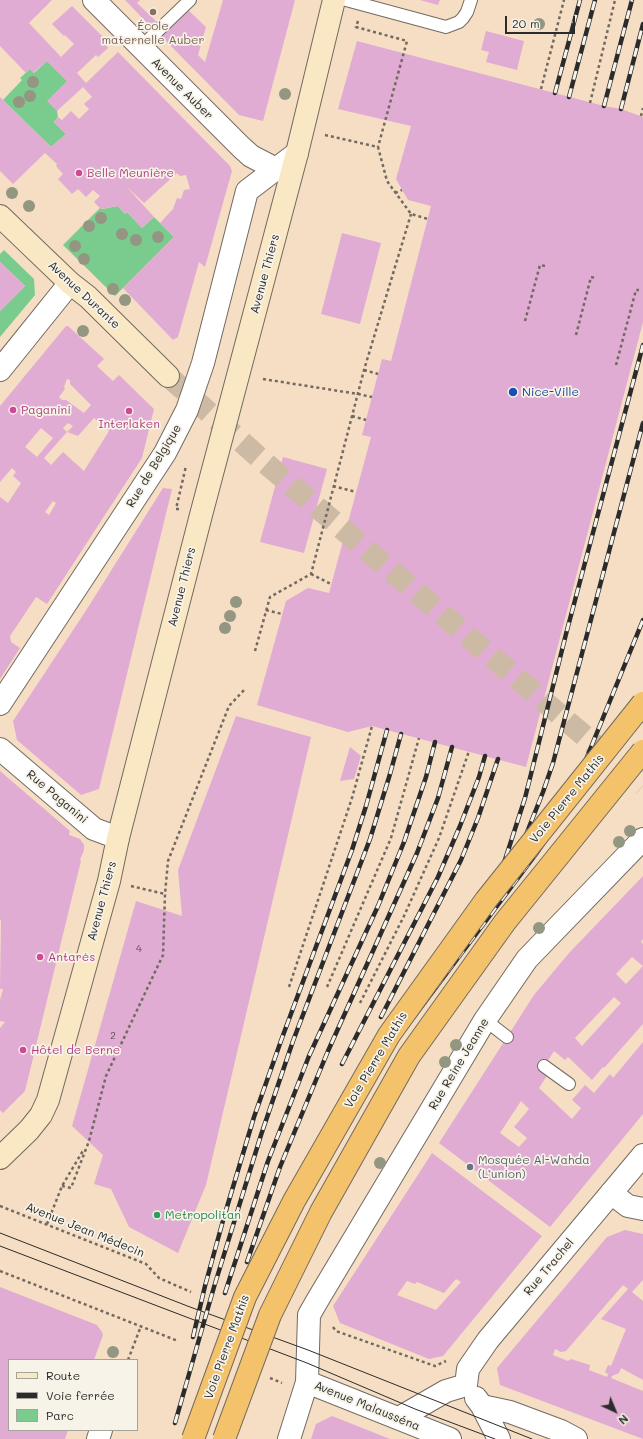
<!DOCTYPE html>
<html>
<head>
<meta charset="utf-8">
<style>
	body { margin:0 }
	#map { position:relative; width:643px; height:1439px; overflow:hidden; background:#f5dec4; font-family:Mali,sans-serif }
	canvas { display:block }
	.legend { position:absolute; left:8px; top:1359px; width:130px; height:72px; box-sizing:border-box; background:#f7f3e8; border:1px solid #a5a39c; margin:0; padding:5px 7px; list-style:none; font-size:12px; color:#2b2b2b }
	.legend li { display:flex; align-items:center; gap:8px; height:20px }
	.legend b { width:20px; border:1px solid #a5a39c }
	.north { position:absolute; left:595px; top:1391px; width:40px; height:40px; -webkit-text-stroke:3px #f7f3e8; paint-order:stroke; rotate:136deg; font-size:11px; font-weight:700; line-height:16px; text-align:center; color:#2b2b2b }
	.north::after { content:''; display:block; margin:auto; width:14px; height:18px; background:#2b2b2b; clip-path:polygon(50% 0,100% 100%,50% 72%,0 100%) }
	.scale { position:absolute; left:505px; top:16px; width:70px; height:18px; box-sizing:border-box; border:2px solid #2b2b2b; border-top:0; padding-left:5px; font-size:12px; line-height:14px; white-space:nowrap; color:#2b2b2b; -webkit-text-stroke:3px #f7f3e8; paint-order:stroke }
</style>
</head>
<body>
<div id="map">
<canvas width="643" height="1439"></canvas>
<ul class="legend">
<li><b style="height:5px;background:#fae7c3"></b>Route</li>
<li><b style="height:5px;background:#2b2b2b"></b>Voie ferrée</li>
<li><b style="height:11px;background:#7acc8e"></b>Parc</li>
</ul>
<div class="north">N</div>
<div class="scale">20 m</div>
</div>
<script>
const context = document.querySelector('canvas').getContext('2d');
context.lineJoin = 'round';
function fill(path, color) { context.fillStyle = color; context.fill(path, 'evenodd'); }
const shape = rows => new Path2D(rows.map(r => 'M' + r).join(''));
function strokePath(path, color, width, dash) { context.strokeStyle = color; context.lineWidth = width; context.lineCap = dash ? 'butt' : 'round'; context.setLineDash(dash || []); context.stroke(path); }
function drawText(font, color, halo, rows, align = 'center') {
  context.font = font + ' Mali,sans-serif'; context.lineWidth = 3.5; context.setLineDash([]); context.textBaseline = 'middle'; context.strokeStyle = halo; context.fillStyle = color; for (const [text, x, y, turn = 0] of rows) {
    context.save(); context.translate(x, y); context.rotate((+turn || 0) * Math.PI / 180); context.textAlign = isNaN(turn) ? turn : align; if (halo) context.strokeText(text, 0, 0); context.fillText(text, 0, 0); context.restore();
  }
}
const green = shape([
	[47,61,67,81,57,111,58,117,54,122,66,134,51,147,3,100,22,80,20,78,30,69,34,73],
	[118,206,125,214,127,212,142,228,154,217,174,237,115,296,63,245,100,208,102,209],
	[4,250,34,279,35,295,0,337,0,311,25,286,0,262,0,254]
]);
const building = shape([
	[0,0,52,0,29,23,61,57,74,44,65,35,64,36,52,24,72,6,109,43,106,45,108,48,98,57,96,55,77,73,86,83,118,52,230,166,232,171,205,267,199,262,178,337,173,340,123,288,174,237,160,223,173,209,177,198,181,199,184,190,190,189,186,175,180,176,177,173,144,203,126,186,154,217,142,228,127,212,125,214,118,206,101,209,94,202,100,196,93,190,86,197,78,189,72,194,58,179,63,174,56,166,57,164,45,153,13,184,0,171,0,97,51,147,66,134,54,122,58,117,62,120,71,111,79,119,89,109,84,104,92,97,83,87,57,111,47,101,67,81,47,61,33,73,30,69,26,73,0,46],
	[125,0,140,0,137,3,158,23,152,28],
	[223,0,295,0,263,121,239,115,160,35,187,9,206,27,198,55,205,62],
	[420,0,440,0,438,5],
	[486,31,524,41,517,70,486,62,489,52,481,50],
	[357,41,604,106,621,109,643,117,643,322,526,767,372,726,348,732,257,705,286,601,308,588,329,593,371,437,362,435,378,374,382,359,391,361,431,206,408,200,396,179,411,126,338,109],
	[342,233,381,243,360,324,321,314],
	[0,262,25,286,0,311],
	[66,326,68,326,104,359,97,366,113,381,119,375,154,409,142,458,47,604,36,597,10,636,11,642,20,648,0,679,0,497,8,503,21,483,13,476,16,472,12,468,0,482,0,406],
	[67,379,70,380,70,384,91,405,84,413,66,400,62,400,59,397,65,389,64,387],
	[94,418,109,431,84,471,63,452,51,465,44,458,67,432,78,436],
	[68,423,73,426,67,432,63,428],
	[41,428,53,438,37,457,25,447],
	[53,501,56,503,49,515,45,512],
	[283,457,327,469,304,553,260,542],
	[163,488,172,489,99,789,81,795,17,740,13,721,87,609],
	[236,716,311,737,206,1185,178,1253,129,1227,111,1189,94,1184,103,1155,72,1126,136,901,182,916,178,870],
	[350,747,361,756,354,779,340,781],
	[0,771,70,831,69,835,80,839,84,845,84,850,80,860,81,861,75,885,25,1091,3,1113,0,1110,0,1028,5,1022,0,1021,0,1000,3,989,0,989,1,920,0,920],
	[643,876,643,939,641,942,643,944,643,1024,604,1068,603,1067,592,1080,568,1057,565,1060,554,1051,542,1070,548,1074,539,1088,572,1119,581,1108,572,1100,585,1085,594,1093,610,1074,613,1078,643,1042,643,1114,550,1227,439,1143,534,995,569,953],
	[632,957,643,966,626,984,616,974],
	[614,997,621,1003,582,1046,575,1038],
	[521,1101,529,1109,514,1127,527,1138,519,1147,500,1133],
	[432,1153,542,1236,443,1356,429,1359,340,1323,333,1306],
	[456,1279,461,1282,436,1310,397,1295,407,1281,415,1284,417,1282,444,1293],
	[625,1230,643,1234,643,1280,632,1292,643,1301,643,1380,621,1368,619,1373,612,1376,611,1378,643,1391,643,1439,500,1385,497,1368,607,1237],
	[623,1285,628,1289,601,1319,626,1329,611,1366,608,1365,605,1372,608,1374,607,1377,589,1370,590,1365,571,1359,568,1361,553,1355,555,1349,561,1352,566,1351],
	[0,1287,97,1325,102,1332,103,1335,94,1360,9,1360,9,1430,68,1430,65,1439,0,1439],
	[332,1416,390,1439,311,1439,316,1424]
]);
const secondaryTunnel = shape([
	[168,376,263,461,643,786]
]);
const path = shape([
	[358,21,356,27,407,41,378,147],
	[541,89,564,0],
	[590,103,615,0],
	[641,116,643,108],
	[325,135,378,147,387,181,411,214,428,219],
	[395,193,402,190],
	[525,321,540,265,545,266],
	[576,335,591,277,596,278],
	[616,365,636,290,639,290],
	[364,370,378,374],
	[263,379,358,394,372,397],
	[352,416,366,420],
	[333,486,356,492],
	[179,509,176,509,186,466],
	[311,574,331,584],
	[266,610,282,614],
	[255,651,270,597,311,574,364,370,411,214],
	[131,886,165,894],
	[289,987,352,798,372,726],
	[327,987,391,838,419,738],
	[360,1003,404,916,439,838,469,751],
	[62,1186,71,1188,89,1141,106,1076,163,955,165,894,168,861,229,706,245,689],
	[0,1206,146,1264,159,1278,191,1292],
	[47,1224,62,1186,84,1149],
	[0,1271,178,1341],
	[333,1327,336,1331,435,1366,446,1361],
	[128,1360,141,1326],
	[270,1378,282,1383]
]);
const lane = shape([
	[346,0,446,27,459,22,463,18,467,12,471,0],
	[141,47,190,0],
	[485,1020,507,1037],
	[544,1066,569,1084]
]);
const street = shape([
	[94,0,241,147,251,156,276,169],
	[0,370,70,283],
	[0,704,165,453,187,410,203,363,247,191,297,153],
	[0,749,94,829,118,838],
	[611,1193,628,1206,643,1209],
	[307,1382,450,1439],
	[466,1385,468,1369,488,1340,643,1155],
	[476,1398,482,1406,499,1439],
	[482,1406,510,1412,561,1431,576,1439],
	[399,1418,446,1391,466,1385],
	[98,1439,101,1430],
	[289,1439,307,1382,309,1315,317,1301,485,1020,527,959,643,839]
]);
const secondary = shape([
	[0,216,70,283,88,297,168,376],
	[0,1158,29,1130,41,1115,48,1100,109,881,118,838,201,515,297,153,334,0]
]);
const tram = shape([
	[0,1233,190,1307,308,1350,532,1439],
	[0,1246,307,1363,415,1409,495,1439]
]);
const rail = shape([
	[555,93,580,0],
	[569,97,595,0],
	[604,106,632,0],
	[621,109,643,24],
	[490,901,518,855,543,792,553,763,643,423],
	[465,937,496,880,504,863,525,798,566,634,643,345],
	[381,1017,461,860,478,818,498,759],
	[404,1030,536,854,551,832,565,807,578,779,643,620],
	[342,1064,438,877,460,826,479,777,485,756],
	[247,1262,280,1167,328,1051,417,853,438,798,452,747],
	[225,1293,268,1161,309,1056,378,906,404,842,426,777,435,742],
	[193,1337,205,1286,224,1217,254,1117,282,1038,352,850,366,806,387,730],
	[175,1423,214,1287,261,1135,293,1041,370,839,390,774,401,734]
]);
const highwayBridge = shape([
	[193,1439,245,1297,294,1201,389,1035,486,900,643,703],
	[224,1439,270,1315,321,1212,409,1056,505,922,643,751]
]);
const trees = [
	[539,24],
	[33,82],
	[285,94],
	[30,96],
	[19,102],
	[12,193],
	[29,206],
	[101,218],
	[89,226],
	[122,234],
	[158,237],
	[136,240],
	[75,246],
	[84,259],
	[113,289],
	[125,300],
	[83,331],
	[236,602],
	[230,616],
	[225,628],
	[630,831],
	[619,842],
	[539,928],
	[456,1045],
	[445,1062],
	[380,1163],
	[113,1352]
];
const markers = [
	[153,12,4,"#8d6e63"],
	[79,173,4,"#d1479c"],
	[513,392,5,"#1a4fb4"],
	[13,410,4,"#d1479c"],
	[129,411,4,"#d1479c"],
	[40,957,4,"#d1479c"],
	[23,1050,4,"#d1479c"],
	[470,1167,4,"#6b7280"],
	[157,1215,4,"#2e9e5b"]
];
const numberNames = [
	["4",139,949],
	["2",113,1036]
];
const educationNames = [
	["École",153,26],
	["maternelle Auber",153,40]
];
const streetNames = [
	["Avenue Auber",182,89,45],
	["Avenue Thiers",265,274,-75],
	["Avenue Durante",84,295,43],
	["Rue de Belgique",154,466,-59],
	["Avenue Thiers",182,587,-76],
	["Rue Paganini",57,797,40],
	["Voie Pierre Mathis",567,799,-51],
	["Avenue Thiers",102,901,-75],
	["Voie Pierre Mathis",376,1060,-59],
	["Rue Reine Jeanne",459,1064,-59],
	["Avenue Jean Médecin",85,1230,22],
	["Rue Trachel",549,1267,-50],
	["Voie Pierre Mathis",227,1347,-70],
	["Avenue Malausséna",367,1406,22]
];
const hotelNames = [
	["Belle Meunière",87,173],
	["Paganini",21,410],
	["Interlaken",129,424,"center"],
	["Antarès",48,957],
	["Hôtel de Berne",31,1050]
];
const transitNames = [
	["Nice-Ville",522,392]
];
const worshipNames = [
	["Mosquée Al-Wahda",478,1160],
	["(L’union)",478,1174]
];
const leisureNames = [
	["Metropolitan",165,1215]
];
fill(green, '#7acc8e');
fill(building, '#e0acd3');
strokePath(secondaryTunnel, '#cdbaa5', 22, [22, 11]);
strokePath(lane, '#726a61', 14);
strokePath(street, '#726a61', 24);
strokePath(secondary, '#726a61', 24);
strokePath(path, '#726a61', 2.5, [3, 3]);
strokePath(lane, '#fff', 12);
strokePath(street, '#fff', 22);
strokePath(secondary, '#fae7c3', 22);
strokePath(tram, '#2b2b2b', 1);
strokePath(rail, '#2b2b2b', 4.5);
strokePath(rail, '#f7f3e8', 3, [9]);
strokePath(highwayBridge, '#726a61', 24, []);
strokePath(highwayBridge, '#f3c26a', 22);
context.fillStyle = '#939680';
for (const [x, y] of trees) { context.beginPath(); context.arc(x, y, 6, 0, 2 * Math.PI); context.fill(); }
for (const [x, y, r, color] of markers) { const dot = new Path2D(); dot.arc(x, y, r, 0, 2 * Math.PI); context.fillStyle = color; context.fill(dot); strokePath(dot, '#f7f3e8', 1.5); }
drawText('10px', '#584b55', null, numberNames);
drawText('12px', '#785e54', '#f7f3e8', educationNames);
drawText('12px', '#2b2b2b', '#f7f3e8', streetNames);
drawText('12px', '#b23c85', '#f7f3e8', hotelNames, 'left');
drawText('12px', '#164399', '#f7f3e8', transitNames, 'left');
drawText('12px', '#5b616d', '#f7f3e8', worshipNames, 'left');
drawText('12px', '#27864d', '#f7f3e8', leisureNames, 'left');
</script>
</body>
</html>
